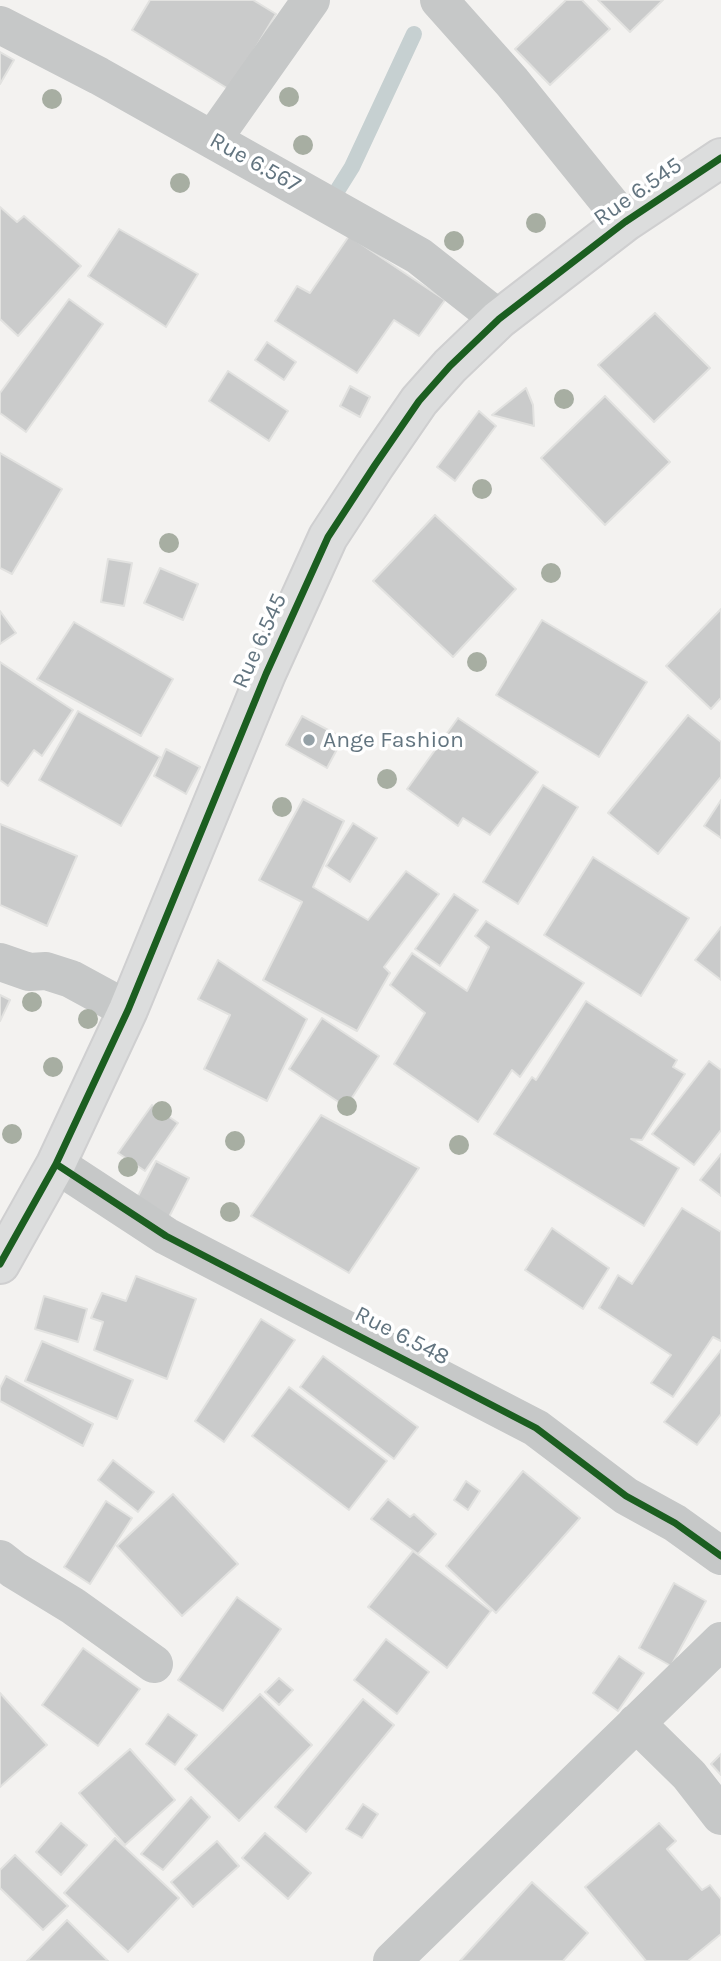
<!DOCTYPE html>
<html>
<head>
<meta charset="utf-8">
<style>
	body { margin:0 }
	canvas { display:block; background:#f3f2f0 }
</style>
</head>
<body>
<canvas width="721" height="1961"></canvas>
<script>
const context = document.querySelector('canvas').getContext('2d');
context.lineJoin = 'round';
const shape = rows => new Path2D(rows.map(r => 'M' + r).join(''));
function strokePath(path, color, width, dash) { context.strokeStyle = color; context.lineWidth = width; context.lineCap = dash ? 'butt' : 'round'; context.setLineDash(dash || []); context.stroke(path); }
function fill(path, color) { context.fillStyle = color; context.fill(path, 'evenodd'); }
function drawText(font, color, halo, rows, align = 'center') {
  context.font = font + ' Karla,sans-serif'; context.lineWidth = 7; context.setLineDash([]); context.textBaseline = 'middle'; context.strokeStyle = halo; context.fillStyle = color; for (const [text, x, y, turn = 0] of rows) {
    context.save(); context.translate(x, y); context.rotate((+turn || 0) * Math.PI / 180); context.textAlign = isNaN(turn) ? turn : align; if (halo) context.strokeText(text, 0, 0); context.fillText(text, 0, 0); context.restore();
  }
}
const stream = shape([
	[332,199,352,167,414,34]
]);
const building = shape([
	[150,0,253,0,276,14,230,90,132,30,150,0],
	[566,0,582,0,610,29,550,85,515,49,566,0],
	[598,0,663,0,630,32,598,0],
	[0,52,14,60,0,84,0,52],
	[0,207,17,222,24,216,81,266,18,336,0,319,0,207],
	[119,229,198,274,166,327,88,276,119,229],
	[349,236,445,300,419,336,394,320,357,373,275,321,297,286,310,293,349,236],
	[69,299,103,324,26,432,0,413,0,393,69,299],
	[655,313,710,368,654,422,598,365,655,313],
	[267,342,296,362,284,380,255,360,267,342],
	[228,371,288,411,269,441,209,401,228,371],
	[350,386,370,397,360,417,340,406,350,386],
	[526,388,533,405,534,426,492,415,526,388],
	[605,396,670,462,605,525,541,458,605,396],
	[479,411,496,426,455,481,437,467,479,411],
	[0,453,62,489,12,574,0,568,0,453],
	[435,515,516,589,453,657,373,581,435,515],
	[108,559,132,563,124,606,101,602,108,559],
	[160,568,198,584,183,620,144,603,160,568],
	[721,609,721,698,711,709,666,666,721,609],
	[0,611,16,633,0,644,0,611],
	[542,620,647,682,599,757,496,695,542,620],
	[74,622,173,679,141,736,37,679,74,622],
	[0,662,73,710,42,756,34,750,8,786,0,780,0,662],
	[78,711,160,757,121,826,39,780,78,711],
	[688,715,721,742,721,777,658,854,608,813,688,715],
	[302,716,343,738,327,768,286,745,302,716],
	[458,718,538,772,490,835,463,818,458,826,407,789,458,718],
	[166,749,200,767,186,794,154,776,166,749],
	[543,785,578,807,518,904,483,882,543,785],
	[303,799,344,821,313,887,368,920,406,871,439,894,384,967,390,973,357,1031,263,980,302,902,259,880,303,799],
	[721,800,721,838,704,826,721,800],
	[353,823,377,838,350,882,326,866,353,823],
	[0,824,77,856,47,926,0,905,0,824],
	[593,857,689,918,641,996,544,935,593,857],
	[454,894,478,910,440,966,415,949,454,894],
	[486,921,584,983,520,1077,512,1070,478,1122,394,1064,425,1013,390,985,412,953,467,991,489,947,475,936,486,921],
	[721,927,721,980,695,960,721,927],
	[218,960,307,1019,267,1101,204,1069,230,1015,198,999,218,960],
	[0,995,10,1000,0,1021,0,995],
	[586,1001,677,1060,673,1067,685,1074,642,1140,631,1139,679,1168,644,1226,494,1134,532,1077,536,1080,586,1001],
	[322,1018,379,1056,346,1107,289,1069,322,1018],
	[709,1061,721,1070,721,1130,694,1165,652,1134,709,1061],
	[152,1105,178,1123,145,1171,118,1153,152,1105],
	[321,1115,419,1168,349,1273,251,1216,321,1115],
	[721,1154,721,1196,700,1180,721,1154],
	[156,1161,189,1178,168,1219,135,1202,156,1161],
	[682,1208,721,1232,721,1341,713,1337,673,1397,651,1383,671,1355,599,1308,618,1275,632,1284,682,1208],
	[552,1228,609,1268,583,1309,525,1270,552,1228],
	[136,1276,196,1299,167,1379,94,1350,103,1322,91,1318,102,1293,126,1301,136,1276],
	[44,1296,87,1309,78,1342,35,1329,44,1296],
	[261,1319,295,1340,224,1442,195,1421,261,1319],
	[42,1341,133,1380,117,1419,25,1381,42,1341],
	[721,1350,721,1414,697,1445,664,1422,721,1350],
	[323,1356,418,1427,394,1459,300,1387,323,1356],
	[6,1376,93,1424,83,1446,0,1401,0,1388,6,1376],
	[289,1387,387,1461,349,1510,252,1436,289,1387],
	[113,1460,154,1492,138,1512,98,1480,113,1460],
	[523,1471,580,1518,496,1613,446,1566,523,1471],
	[466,1481,480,1491,468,1510,454,1500,466,1481],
	[173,1494,238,1564,182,1616,117,1546,173,1494],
	[388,1499,410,1517,414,1514,436,1534,418,1554,371,1519,388,1499],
	[106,1501,132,1518,90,1584,64,1567,106,1501],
	[413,1551,491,1611,447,1668,368,1607,413,1551],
	[674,1583,706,1601,671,1666,639,1648,674,1583],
	[237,1597,281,1629,223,1711,178,1680,237,1597],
	[386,1639,429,1672,397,1714,354,1680,386,1639],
	[83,1648,140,1689,98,1746,42,1705,83,1648],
	[619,1656,644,1673,618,1711,593,1693,619,1656],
	[279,1678,293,1690,279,1705,265,1692,279,1678],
	[0,1693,47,1745,0,1787,0,1693],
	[260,1694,312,1745,239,1821,185,1769,260,1694],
	[363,1699,394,1725,306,1832,275,1807,363,1699],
	[168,1714,197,1735,175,1765,146,1744,168,1714],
	[130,1749,175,1800,125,1845,79,1793,130,1749],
	[721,1754,721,1775,711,1764,721,1754],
	[191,1797,210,1817,163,1870,141,1854,191,1797],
	[363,1804,378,1814,362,1838,346,1829,363,1804],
	[61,1823,87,1845,61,1875,36,1852,61,1823],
	[659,1823,676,1841,667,1849,702,1890,710,1885,721,1899,721,1934,688,1961,646,1961,585,1887,659,1823],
	[265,1833,311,1873,288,1899,242,1858,265,1833],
	[115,1838,179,1898,128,1952,64,1893,115,1838],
	[217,1841,239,1866,193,1907,171,1882,217,1841],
	[15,1855,68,1906,43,1930,0,1888,0,1870,15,1855],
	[532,1882,588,1933,563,1961,460,1961,532,1882],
	[67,1920,108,1961,27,1961,67,1920]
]);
const street = shape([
	[439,0,512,82,625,222],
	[0,25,99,76,419,256,499,319],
	[213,139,311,0],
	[0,962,29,972,46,971,71,979,128,1010],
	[56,1164,166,1236,536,1428,626,1496,675,1523,721,1556],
	[0,1559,14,1570,73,1606,154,1664],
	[636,1723,689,1775,721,1816],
	[392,1961,721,1641]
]);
const secondary = shape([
	[0,1264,56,1164,128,1010,266,674,328,537,375,465,419,401,450,366,499,319,625,222,721,158]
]);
const cycleway = shape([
	[56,1164,166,1236,536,1428,626,1496,675,1523,721,1556],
	[0,1264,56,1164,128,1010,266,674,328,537,375,465,419,401,450,366,499,319,625,222,721,158]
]);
const trees = [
	[289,97],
	[52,99],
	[303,145],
	[180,183],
	[536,223],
	[454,241],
	[564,399],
	[482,489],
	[169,543],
	[551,573],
	[477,662],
	[387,779],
	[282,807],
	[32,1002],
	[88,1019],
	[53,1067],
	[347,1106],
	[162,1111],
	[12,1134],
	[235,1141],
	[459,1145],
	[128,1167],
	[230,1212]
];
const markers = [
	[309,740,7,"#95a1a7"]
];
const streetNames = [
	["Rue 6.567",255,163,29],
	["Rue 6.545",638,192,-35],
	["Rue 6.545",260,641,-66],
	["Rue 6.548",402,1336,27]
];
const poiNames = [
	["Ange Fashion",323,740]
];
strokePath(stream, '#c6d0d1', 16);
fill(building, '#cacbcb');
strokePath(building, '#e2e2e0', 2);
strokePath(secondary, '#cfcfd0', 42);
strokePath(street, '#c6c8c8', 38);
strokePath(secondary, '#dcdddd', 38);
strokePath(cycleway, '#1b5e20', 7);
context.fillStyle = '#a7aea2';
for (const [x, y] of trees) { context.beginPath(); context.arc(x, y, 10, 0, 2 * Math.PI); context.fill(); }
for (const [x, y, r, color] of markers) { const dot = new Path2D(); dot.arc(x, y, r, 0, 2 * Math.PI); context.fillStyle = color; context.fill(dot); strokePath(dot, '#fff', 2.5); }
drawText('23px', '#637580', '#fff', streetNames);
drawText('23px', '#637580', '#fff', poiNames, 'left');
</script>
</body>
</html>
